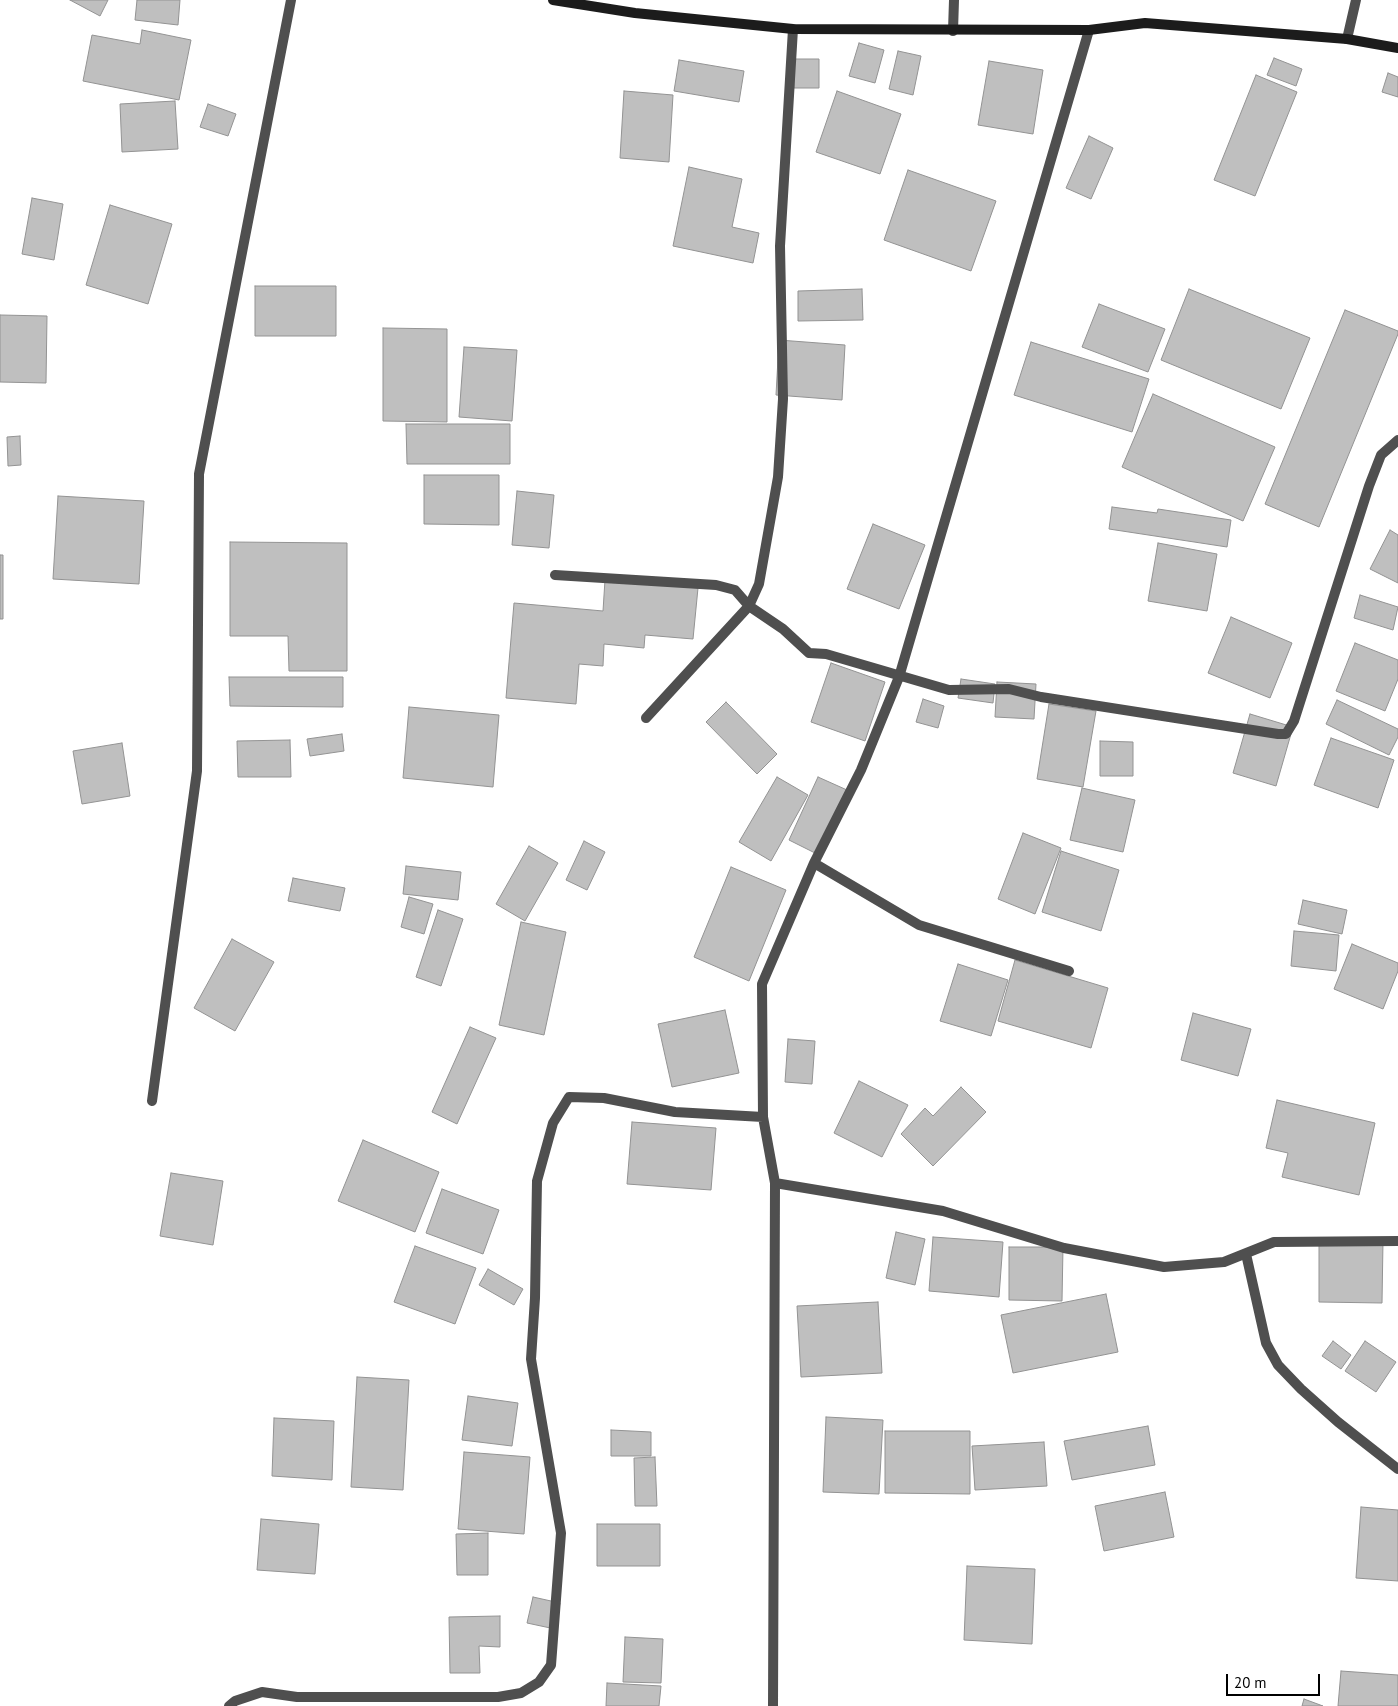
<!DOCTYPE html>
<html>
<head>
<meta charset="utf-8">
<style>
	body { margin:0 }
	#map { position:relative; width:1398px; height:1706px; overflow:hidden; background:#fff; font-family:"PT Sans",sans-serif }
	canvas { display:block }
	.scale { position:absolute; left:1226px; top:1674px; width:94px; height:22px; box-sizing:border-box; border:2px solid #000; border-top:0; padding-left:6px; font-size:15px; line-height:18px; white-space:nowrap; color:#000; -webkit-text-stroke:4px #fff; paint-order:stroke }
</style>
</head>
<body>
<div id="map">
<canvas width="1398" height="1706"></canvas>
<div class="scale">20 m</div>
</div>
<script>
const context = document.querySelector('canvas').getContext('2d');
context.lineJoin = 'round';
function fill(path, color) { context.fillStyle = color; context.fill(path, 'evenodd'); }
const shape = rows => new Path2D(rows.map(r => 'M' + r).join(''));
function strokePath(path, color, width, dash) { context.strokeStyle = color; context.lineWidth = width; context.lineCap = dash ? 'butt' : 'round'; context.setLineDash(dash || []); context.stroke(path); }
const building = shape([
	[70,0,108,0,100,16,70,0],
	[137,0,180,0,178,25,135,20,137,0],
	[142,30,191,40,179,100,83,81,92,35,140,44,142,30],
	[859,43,884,50,875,83,849,76,859,43],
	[898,51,921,56,913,95,889,89,898,51],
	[1274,58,1302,69,1296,86,1267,75,1274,58],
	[793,59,819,59,819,88,794,88,793,59],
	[679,60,744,71,739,102,674,91,679,60],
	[989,61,1043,70,1033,134,978,125,989,61],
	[1388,73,1398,77,1398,97,1382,92,1388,73],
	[1256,75,1297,92,1255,196,1214,180,1256,75],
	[624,91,673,95,669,162,620,158,624,91],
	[837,91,901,114,880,174,816,152,837,91],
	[175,101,178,149,122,152,120,104,175,101],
	[208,104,236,114,228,136,200,127,208,104],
	[1089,136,1113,148,1091,199,1066,188,1089,136],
	[689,167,742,179,732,227,759,233,753,263,673,246,689,167],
	[908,170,996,201,971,271,884,240,908,170],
	[32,198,63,204,54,260,22,254,32,198],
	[110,205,172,224,148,304,86,285,110,205],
	[255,286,336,286,336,336,255,336,255,286],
	[862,289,863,320,798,321,798,291,862,289],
	[1189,289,1310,338,1281,409,1161,360,1189,289],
	[1099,304,1165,329,1148,372,1082,347,1099,304],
	[1345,310,1398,331,1398,334,1319,527,1265,504,1345,310],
	[0,315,47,316,46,383,0,382,0,315],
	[383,328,447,329,447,422,383,421,383,328],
	[779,340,845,345,842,400,776,395,779,340],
	[1031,342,1149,379,1132,432,1014,395,1031,342],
	[464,347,517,350,512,421,459,417,464,347],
	[1153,394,1275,447,1243,521,1122,467,1153,394],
	[406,424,510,424,510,464,407,464,406,424],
	[20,436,21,465,8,466,7,437,20,436],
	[424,475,499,475,499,525,424,524,424,475],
	[517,491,554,495,549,548,512,545,517,491],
	[58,496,144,501,139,584,53,579,58,496],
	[1112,507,1157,513,1158,509,1231,520,1227,547,1109,529,1112,507],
	[873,524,925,545,899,609,847,589,873,524],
	[1390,530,1398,535,1398,583,1370,569,1390,530],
	[230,542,347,543,347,671,289,671,288,636,230,636,230,542],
	[1158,543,1217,554,1207,611,1148,601,1158,543],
	[0,555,3,555,3,619,0,619,0,555],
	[605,580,698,588,693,639,645,635,644,648,604,644,603,666,579,664,576,704,506,698,514,603,603,611,605,580],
	[1360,595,1398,607,1393,630,1354,618,1360,595],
	[1231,617,1292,643,1270,698,1208,673,1231,617],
	[1355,643,1398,660,1398,679,1385,711,1336,691,1355,643],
	[831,663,885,682,865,741,811,722,831,663],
	[229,677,343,677,343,707,230,706,229,677],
	[961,679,995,684,993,703,958,698,961,679],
	[997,682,1036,684,1034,719,995,717,997,682],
	[923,699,944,706,938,728,916,722,923,699],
	[1337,700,1398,729,1398,737,1389,755,1326,724,1337,700],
	[726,702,777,754,757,774,706,722,726,702],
	[1049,704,1096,711,1083,787,1037,779,1049,704],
	[409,707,499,715,493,787,403,778,409,707],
	[1250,714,1293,727,1276,786,1233,773,1250,714],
	[342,734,344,751,310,756,307,739,342,734],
	[1331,738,1394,760,1378,808,1314,785,1331,738],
	[290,740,291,777,238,777,237,741,290,740],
	[1100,741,1133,742,1133,776,1100,776,1100,741],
	[122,743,130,796,82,804,73,751,122,743],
	[777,777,808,795,771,861,739,842,777,777],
	[818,777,847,790,817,854,789,840,818,777],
	[1082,788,1135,800,1123,852,1070,840,1082,788],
	[1023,833,1061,848,1035,914,998,899,1023,833],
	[584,841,605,852,587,890,566,880,584,841],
	[529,846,558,863,525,921,496,904,529,846],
	[1061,851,1119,870,1101,931,1042,912,1061,851],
	[406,866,461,872,458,900,403,894,406,866],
	[731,867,786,890,749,981,694,957,731,867],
	[293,878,345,888,340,911,288,901,293,878],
	[409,897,433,904,424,934,401,927,409,897],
	[1303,900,1347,910,1342,934,1298,924,1303,900],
	[438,910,463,919,441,986,416,977,438,910],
	[521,922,566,932,544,1035,499,1025,521,922],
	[1294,931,1339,935,1336,971,1291,966,1294,931],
	[232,939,274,962,235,1031,194,1008,232,939],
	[1352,944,1398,963,1398,971,1383,1009,1334,989,1352,944],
	[1015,960,1108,988,1091,1048,998,1021,1015,960],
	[958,964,1008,980,991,1036,940,1021,958,964],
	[725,1010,739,1073,672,1087,658,1024,725,1010],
	[1193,1013,1251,1029,1238,1076,1181,1060,1193,1013],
	[470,1027,496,1038,457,1124,432,1112,470,1027],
	[788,1039,815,1041,812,1084,785,1082,788,1039],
	[859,1081,908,1105,882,1157,834,1133,859,1081],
	[961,1087,986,1112,933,1166,901,1134,925,1108,933,1116,961,1087],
	[1277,1100,1375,1123,1359,1195,1282,1177,1288,1153,1266,1148,1277,1100],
	[632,1122,716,1128,711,1190,627,1184,632,1122],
	[363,1140,439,1172,415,1232,338,1201,363,1140],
	[171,1173,223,1181,213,1245,160,1236,171,1173],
	[442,1189,499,1210,483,1254,426,1233,442,1189],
	[896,1232,925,1239,915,1285,886,1278,896,1232],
	[933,1237,1003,1242,999,1297,929,1291,933,1237],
	[1319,1240,1383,1241,1382,1303,1319,1302,1319,1240],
	[415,1246,476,1268,455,1324,394,1302,415,1246],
	[1009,1247,1063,1247,1062,1301,1009,1300,1009,1247],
	[488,1269,523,1289,514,1305,479,1285,488,1269],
	[1106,1294,1118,1352,1013,1373,1001,1315,1106,1294],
	[878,1302,882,1373,801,1377,797,1306,878,1302],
	[1333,1341,1351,1355,1341,1369,1322,1356,1333,1341],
	[1365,1341,1396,1362,1376,1392,1345,1371,1365,1341],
	[357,1377,409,1380,403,1490,351,1487,357,1377],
	[468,1396,518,1403,512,1446,462,1440,468,1396],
	[826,1417,883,1420,879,1494,823,1492,826,1417],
	[274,1418,334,1421,332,1480,272,1476,274,1418],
	[1148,1426,1155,1465,1072,1480,1064,1441,1148,1426],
	[611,1430,651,1432,651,1456,611,1456,611,1430],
	[885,1431,970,1431,970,1494,885,1493,885,1431],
	[1044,1442,1047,1486,975,1490,972,1446,1044,1442],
	[464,1452,530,1457,524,1534,458,1529,464,1452],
	[655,1457,657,1506,635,1506,634,1458,655,1457],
	[1165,1492,1174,1537,1104,1551,1095,1506,1165,1492],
	[1361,1507,1398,1510,1398,1581,1356,1578,1361,1507],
	[261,1519,319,1524,315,1574,257,1570,261,1519],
	[597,1524,660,1524,660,1566,597,1566,597,1524],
	[488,1533,488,1575,457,1575,456,1534,488,1533],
	[967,1566,1035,1569,1032,1644,964,1640,967,1566],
	[533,1597,560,1603,555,1629,527,1623,533,1597],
	[500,1616,500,1647,479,1646,480,1673,450,1673,449,1617,500,1616],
	[625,1637,663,1639,661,1683,623,1682,625,1637],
	[1341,1671,1398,1675,1398,1706,1338,1706,1341,1671],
	[607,1683,661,1686,659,1706,606,1706,607,1683],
	[1304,1699,1323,1706,1302,1706,1304,1699]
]);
const street = shape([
	[953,31,954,0],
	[1347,39,1356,0],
	[555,575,716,585,735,590,749,606,783,629,809,653,826,654,949,690,1009,689,1041,697,1278,734,1286,734,1294,721,1369,486,1381,455,1398,440],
	[646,718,749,606,759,584,778,477,783,399,780,246,793,29],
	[814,863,919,925,1069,971],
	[152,1101,197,771,199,474,291,0],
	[775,1183,943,1211,1064,1248,1164,1267,1224,1262,1274,1242,1398,1241],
	[1246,1254,1266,1343,1278,1365,1301,1389,1338,1422,1398,1469],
	[229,1706,235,1701,262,1692,297,1697,498,1697,521,1693,539,1682,551,1665,561,1533,531,1359,535,1298,537,1181,553,1123,569,1097,604,1098,675,1112,763,1117],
	[773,1706,775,1183,763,1117,762,984,814,863,861,770,899,677,1089,30]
]);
const secondary = shape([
	[553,0,635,13,793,29,1089,30,1145,23,1347,39,1398,48]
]);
fill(building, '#bfbfbf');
strokePath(building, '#939393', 1);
strokePath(street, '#4f4f4f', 10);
strokePath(secondary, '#1c1c1c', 10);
</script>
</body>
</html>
